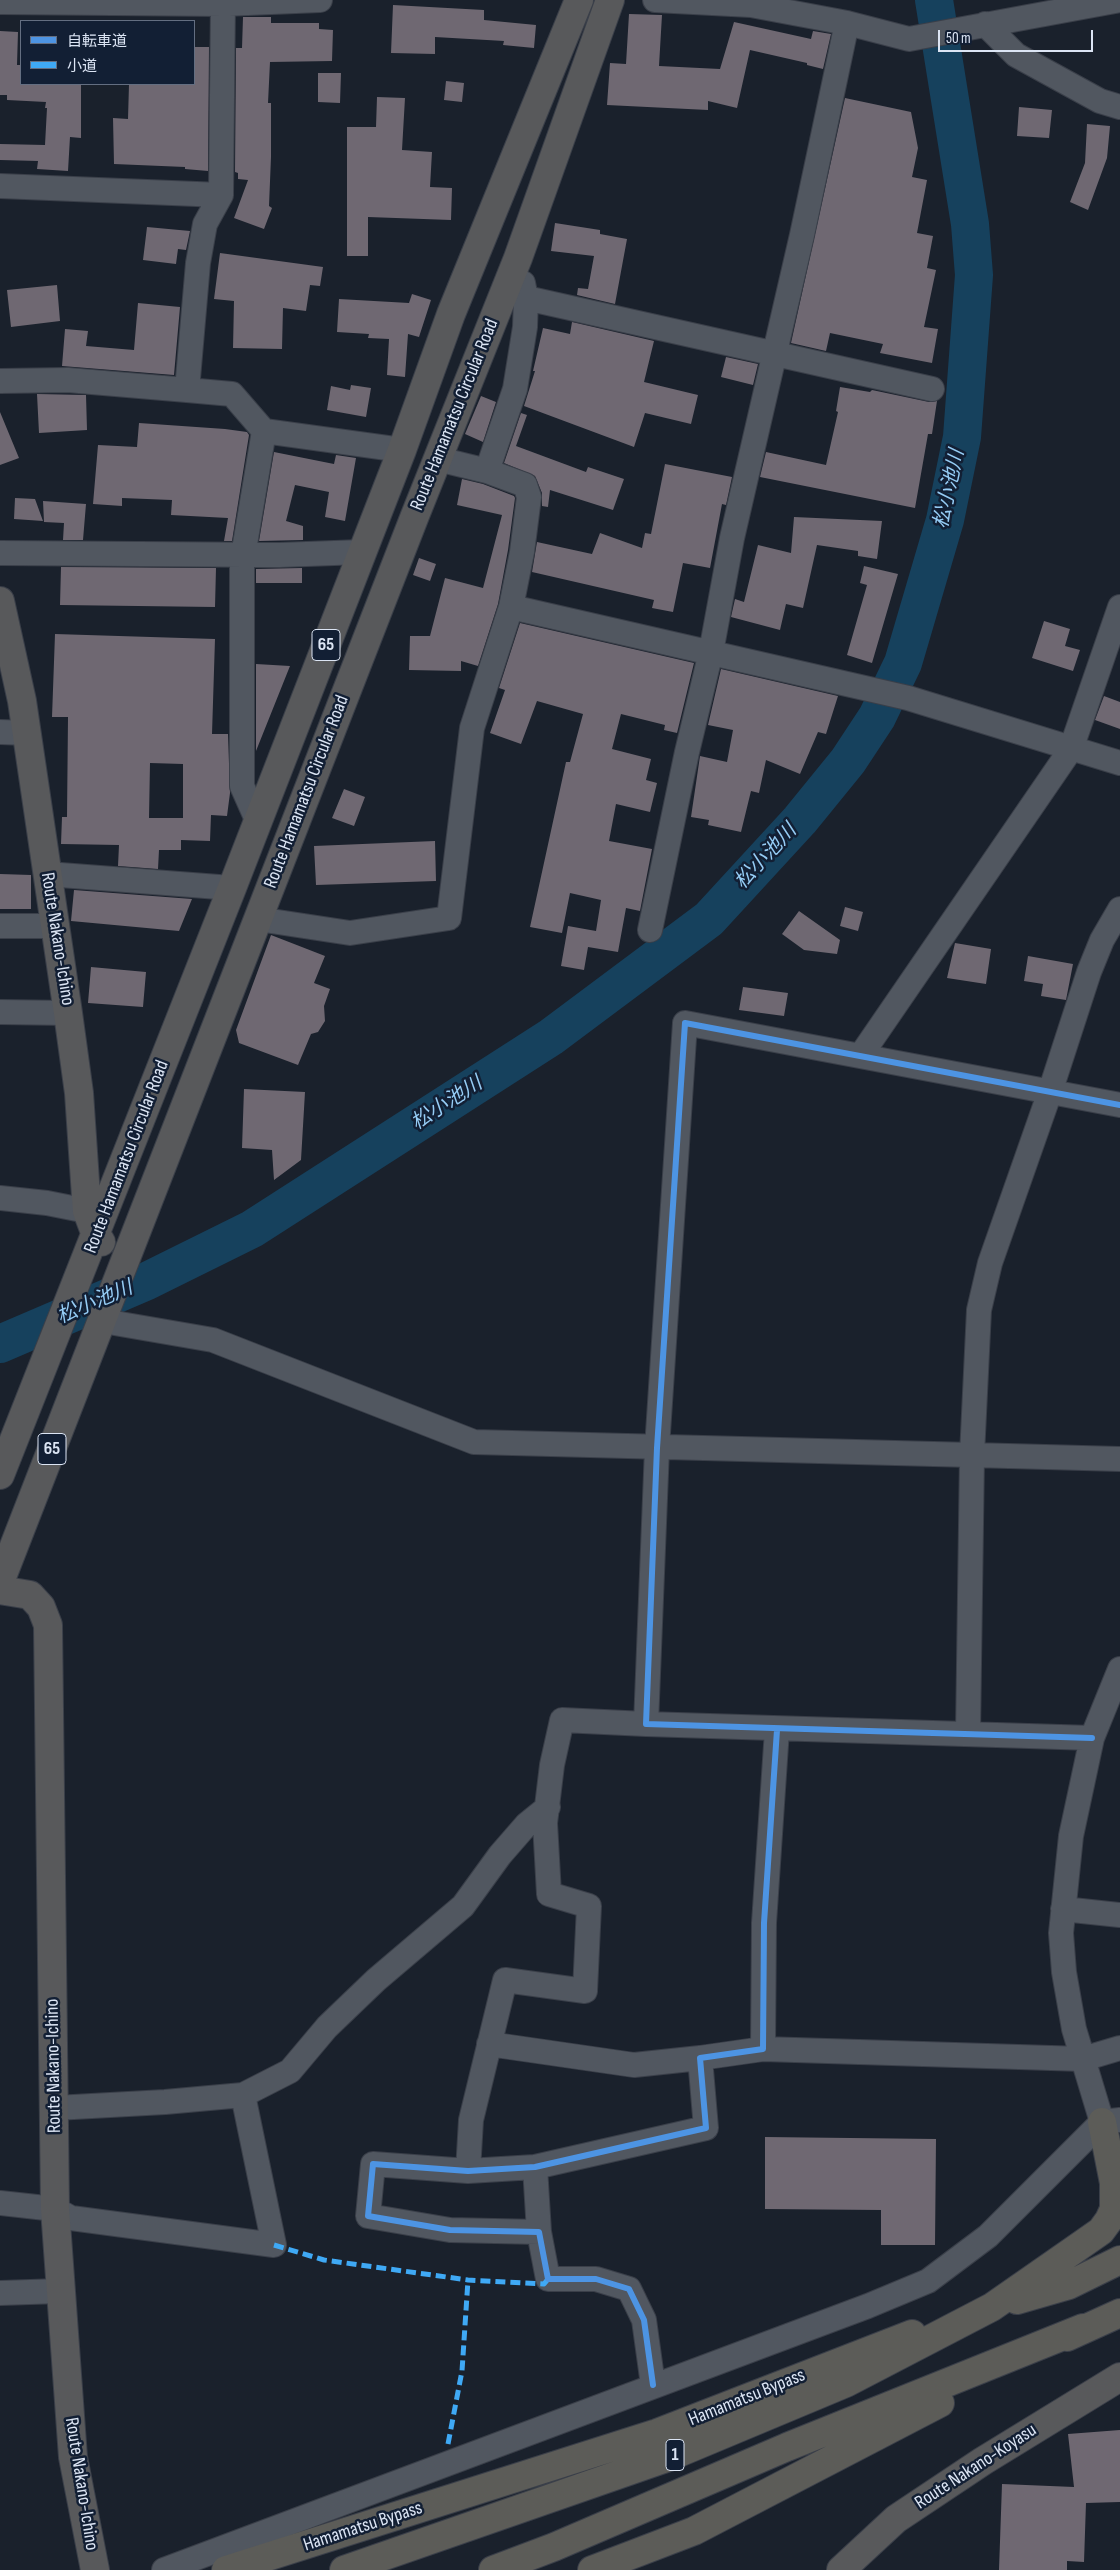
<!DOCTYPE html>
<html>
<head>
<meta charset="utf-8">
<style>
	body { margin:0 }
	#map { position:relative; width:1120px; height:2570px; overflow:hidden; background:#1a212c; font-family:"Sofia Sans Condensed","Noto Sans JP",sans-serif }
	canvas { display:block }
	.legend { position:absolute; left:20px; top:20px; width:175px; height:65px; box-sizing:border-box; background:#121f34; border:1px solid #636e81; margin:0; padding:6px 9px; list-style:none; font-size:15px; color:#dce5f4 }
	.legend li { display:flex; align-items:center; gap:10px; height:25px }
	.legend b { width:25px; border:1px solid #636e81 }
	.scale { position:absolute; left:938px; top:30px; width:155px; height:22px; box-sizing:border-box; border:2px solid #dce5f4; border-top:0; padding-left:6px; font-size:15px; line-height:18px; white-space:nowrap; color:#dce5f4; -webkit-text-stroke:4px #121f34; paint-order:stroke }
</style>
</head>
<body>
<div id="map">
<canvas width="1120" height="2570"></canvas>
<ul class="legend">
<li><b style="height:6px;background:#4d94e3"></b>自転車道</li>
<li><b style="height:6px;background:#3fa9f5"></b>小道</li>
</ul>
<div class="scale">50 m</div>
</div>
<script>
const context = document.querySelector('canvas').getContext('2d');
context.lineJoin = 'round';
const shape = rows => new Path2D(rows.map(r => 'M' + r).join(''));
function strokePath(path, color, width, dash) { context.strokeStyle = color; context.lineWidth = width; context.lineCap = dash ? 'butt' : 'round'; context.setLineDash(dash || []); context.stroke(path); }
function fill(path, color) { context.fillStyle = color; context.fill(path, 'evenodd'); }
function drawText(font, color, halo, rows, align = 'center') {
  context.font = font + ' "Sofia Sans Condensed","Noto Sans JP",sans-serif'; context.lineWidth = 5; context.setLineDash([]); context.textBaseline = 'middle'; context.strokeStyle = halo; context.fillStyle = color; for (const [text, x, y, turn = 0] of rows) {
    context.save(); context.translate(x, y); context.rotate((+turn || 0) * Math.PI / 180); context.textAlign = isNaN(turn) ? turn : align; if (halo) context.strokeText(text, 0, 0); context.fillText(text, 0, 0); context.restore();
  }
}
const river = shape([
	[0,1344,147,1281,252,1229,551,1037,709,919,800,820,848,761,877,717,903,663,945,520,962,437,974,275,970,224,934,0]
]);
const building = shape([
	[393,5,484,10,484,20,536,25,534,48,503,45,504,41,435,37,435,54,391,53],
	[629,14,662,15,659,66,720,69,734,22,811,39,813,31,831,34,823,69,807,65,807,63,750,50,737,108,708,101,708,110,607,105,610,63,626,64],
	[243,17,271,17,271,23,319,23,319,29,333,30,332,61,270,62,268,103,271,103,271,157,269,206,272,208,264,229,234,218,248,180,238,179,238,173,235,172,236,48,242,48],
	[0,31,18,32,17,65,21,65,21,84,81,84,81,138,70,137,68,171,37,169,38,161,0,160,0,144,45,145,47,108,45,108,46,102,7,100,7,95,0,95],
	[194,47,209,47,208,171,185,169,185,167,114,164,113,118,128,119,129,84,194,84],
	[318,73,341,73,340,103,318,102],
	[446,81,464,83,462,102,444,100],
	[377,97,405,98,402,150,432,152,430,187,452,188,451,220,368,217,368,256,347,256,347,127,376,127],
	[845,98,911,112,918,148,912,177,927,180,917,233,933,236,927,268,936,270,924,327,938,329,932,363,880,353,883,344,830,333,826,351,791,343],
	[1019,107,1052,110,1049,138,1017,136],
	[1087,124,1110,126,1107,158,1088,210,1070,202,1085,163],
	[555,223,600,230,600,234,627,239,615,304,577,295,578,288,588,289,594,256,551,251],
	[147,227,190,231,186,250,178,249,176,264,143,260],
	[220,253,323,267,320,286,310,285,306,311,283,308,282,349,233,348,234,301,214,299],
	[57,285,60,321,11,327,7,290],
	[412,294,431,300,419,337,408,334,405,377,387,375,389,339,368,338,369,334,337,332,339,299,409,303],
	[138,303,180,307,174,375,62,366,65,329,88,331,86,346,134,350],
	[572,322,654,341,644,382,698,395,691,424,645,413,634,447,524,406,535,371,533,371,543,328,570,334],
	[726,357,758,364,753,385,721,377],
	[351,385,371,388,366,417,327,410,331,386,350,390],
	[840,387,870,392,872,390,929,402,937,401,932,434,928,434,915,508,760,477,766,452,826,465,838,412,836,411],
	[37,394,86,395,87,430,39,433],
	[481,396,496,402,483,442,465,434],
	[0,412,19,458,0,465],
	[521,413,527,415,516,446,586,472,588,467,624,479,613,510,550,490,548,507,542,506,542,493,535,476,504,463],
	[139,423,225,429,247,432,249,435,232,541,224,541,228,518,171,515,172,500,122,498,122,506,93,504,98,445,137,447],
	[274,452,334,464,336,455,356,458,345,521,325,517,329,492,295,485,286,521,303,526,303,540,259,541],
	[665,464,732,477,726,505,722,504,710,568,683,563,673,612,652,608,654,600,532,572,537,542,592,554,600,533,642,548,645,533,651,534],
	[462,479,483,484,514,496,515,498,508,550,498,604,478,666,461,661,461,671,409,670,410,636,430,636,445,578,483,588,502,515,457,505],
	[15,498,35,499,43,521,14,519],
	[43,501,86,504,83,540,63,540,64,523,44,522],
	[794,517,882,521,877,559,858,556,858,551,817,545,803,608,786,604,780,630,731,617,735,599,744,602,758,545,791,553],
	[419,558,436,564,430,581,413,575],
	[864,566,898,574,872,663,847,655,867,585,860,583],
	[61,567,216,568,215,607,60,605],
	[302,568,302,583,256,583,256,569],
	[1044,621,1070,629,1065,646,1080,650,1073,671,1032,658],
	[520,623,694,663,677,733,664,730,665,725,621,714,612,749,651,759,646,780,657,783,650,812,616,804,609,841,652,849,640,911,626,908,618,952,588,947,584,970,561,966,568,926,596,931,601,900,570,893,562,933,530,927,566,762,570,762,583,714,537,701,521,744,490,733,505,690,499,688],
	[55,634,215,639,212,734,228,734,230,793,227,816,211,815,210,841,181,840,181,850,159,850,158,869,118,866,119,845,61,844,62,817,67,817,68,717,52,717],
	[150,763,183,764,183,818,149,818],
	[256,664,290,666,256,751],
	[721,669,838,696,826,734,818,732,800,774,766,760,759,793,751,791,741,832,708,825,709,820,691,817,700,756,727,762,733,730,708,725],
	[1104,696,1120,702,1120,729,1095,720],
	[344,789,365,797,354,826,332,818],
	[435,841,436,881,316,885,314,846],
	[0,874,31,875,31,909,0,909],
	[74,890,192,899,179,931,71,921],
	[845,907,863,912,858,931,840,926],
	[799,911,840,940,837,954,804,950,782,934],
	[271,935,325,956,314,983,330,989,324,1006,325,1021,318,1032,311,1034,298,1065,239,1043,236,1030],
	[955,943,991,949,986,984,947,978],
	[1028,956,1073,964,1066,1000,1041,996,1043,984,1024,981],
	[91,967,146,972,143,1007,88,1003],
	[743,987,788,993,784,1016,739,1010],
	[244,1089,305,1092,301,1160,274,1180,272,1150,242,1148],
	[765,2137,936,2139,935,2245,881,2245,881,2210,765,2209],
	[1120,2430,1120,2502,1086,2503,1084,2562,1067,2561,1067,2570,999,2570,1002,2484,1074,2487,1068,2434]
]);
const minor = shape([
	[655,0,751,5,847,23,909,39,1120,0],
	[0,2,223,4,320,0],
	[985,24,1016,55,1100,101,1120,107],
	[0,186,221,195,223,0],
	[526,298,932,389],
	[0,381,68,380,187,390,198,263,205,224,221,195],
	[187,390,232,394,264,431,402,450],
	[487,471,515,389,525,327,526,298,523,283],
	[0,553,279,555,362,552],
	[511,607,908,698,1120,763],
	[0,732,27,733],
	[258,822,242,786,242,562,264,431],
	[47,874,232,888],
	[1120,909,1102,940,1089,972,1050,1092,990,1263,979,1310,972,1455,1120,1459],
	[258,919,350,933,449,918,472,728,511,607,522,552,529,497,525,485,487,471,438,459],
	[0,926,55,926],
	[650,930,687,752,711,652,732,538,802,235,847,23],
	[0,1012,68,1013],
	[861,1055,1071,749,1120,607],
	[0,1198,47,1203,87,1211],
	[103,1321,213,1340,474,1442,972,1455,968,1734],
	[1092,1738,646,1724,657,1448,685,1023,1120,1105],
	[1063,1909,1120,1915],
	[489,2044,634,2065,700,2058],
	[763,2049,1083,2059,1120,2048],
	[55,2108,165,2102,243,2095,290,2071,327,2027,376,1980,463,1906,500,1855,527,1824,548,1807],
	[1102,2122,1074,2029,1064,1972,1061,1933,1071,1836,1092,1738,1120,1669],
	[535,2167,539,2232],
	[468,2171,471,2120,505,1980,585,1991,589,1906,549,1894,545,1823,552,1765,562,1720,646,1724],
	[0,2203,55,2209,71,2218,274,2245,243,2095],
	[0,2293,60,2291],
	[653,2385,644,2320,629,2289,596,2279,548,2279,539,2232,450,2230,368,2216,373,2164,468,2171,535,2167,706,2128,700,2058,763,2049,764,1923,777,1730],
	[164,2570,868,2306,928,2281,988,2236,1102,2122,1120,2120]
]);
const major = shape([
	[0,601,22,701,68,1013,79,1093,87,1211,96,1235,101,1242],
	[0,1475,232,888,402,450,451,314,579,0],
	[0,1582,414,518,518,258,610,0],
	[0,1590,30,1595,41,1607,48,1625,55,2209,73,2457,95,2570],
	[841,2570,896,2519,983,2461,1120,2377]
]);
const highway = shape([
	[1017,2300,1069,2285,1120,2260],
	[1067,2337,1120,2313],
	[226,2570,657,2433,912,2334],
	[344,2570,669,2457,846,2383,992,2307,1081,2245,1101,2231,1109,2220,1114,2209,1114,2183,1102,2122],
	[493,2570,554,2547,787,2447,1083,2328],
	[592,2570,694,2531,940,2403]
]);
const quiet = shape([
	[274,2245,324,2260,468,2280,544,2284,548,2279],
	[448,2444,462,2371,468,2280]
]);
const cycleway = shape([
	[1092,1738,646,1724,657,1448,685,1023,1120,1105],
	[653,2385,644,2320,629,2289,596,2279,548,2279,539,2232,450,2230,368,2216,373,2164,468,2171,535,2167,706,2128,700,2058,763,2049,764,1923,777,1730]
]);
const shields = [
	[326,645,28],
	[52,1449,28],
	[675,2455,18]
];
const shieldNames = [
	["65",326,645],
	["65",52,1449],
	["1",675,2455]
];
const streetNames = [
	["Route Hamamatsu Circular Road",455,415,-68],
	["Route Hamamatsu Circular Road",307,792,-69],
	["Route Nakano-Ichino",57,939,81],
	["Route Hamamatsu Circular Road",127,1157,-69],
	["Route Nakano-Ichino",54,2066,-91],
	["Hamamatsu Bypass",747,2398,-22],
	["Route Nakano-Koyasu",976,2467,-33],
	["Route Nakano-Ichino",81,2484,81],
	["Hamamatsu Bypass",363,2527,-18]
];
const waterNames = [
	["松小池川",950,489,-78],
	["松小池川",766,857,-47],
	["松小池川",447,1104,-33],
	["松小池川",95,1303,-23]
];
strokePath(river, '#16415d', 38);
fill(building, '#6f6872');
strokePath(minor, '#3a3f49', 26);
strokePath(major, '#3a3f49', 30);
strokePath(highway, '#3a3f49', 30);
strokePath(minor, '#515760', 24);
strokePath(major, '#58595b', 28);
strokePath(highway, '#5c5c58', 28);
strokePath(quiet, '#3fa9f5', 5, [10, 5]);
strokePath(cycleway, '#4d94e3', 6);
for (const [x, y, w] of shields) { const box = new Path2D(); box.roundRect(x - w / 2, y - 15.5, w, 31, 4); context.fillStyle = '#121f34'; context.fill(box); strokePath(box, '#dce5f4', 1); }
drawText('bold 18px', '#dce5f4', null, shieldNames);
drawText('19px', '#dce5f4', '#121f34', streetNames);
drawText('italic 20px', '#95ccf5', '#121f34', waterNames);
</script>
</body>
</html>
